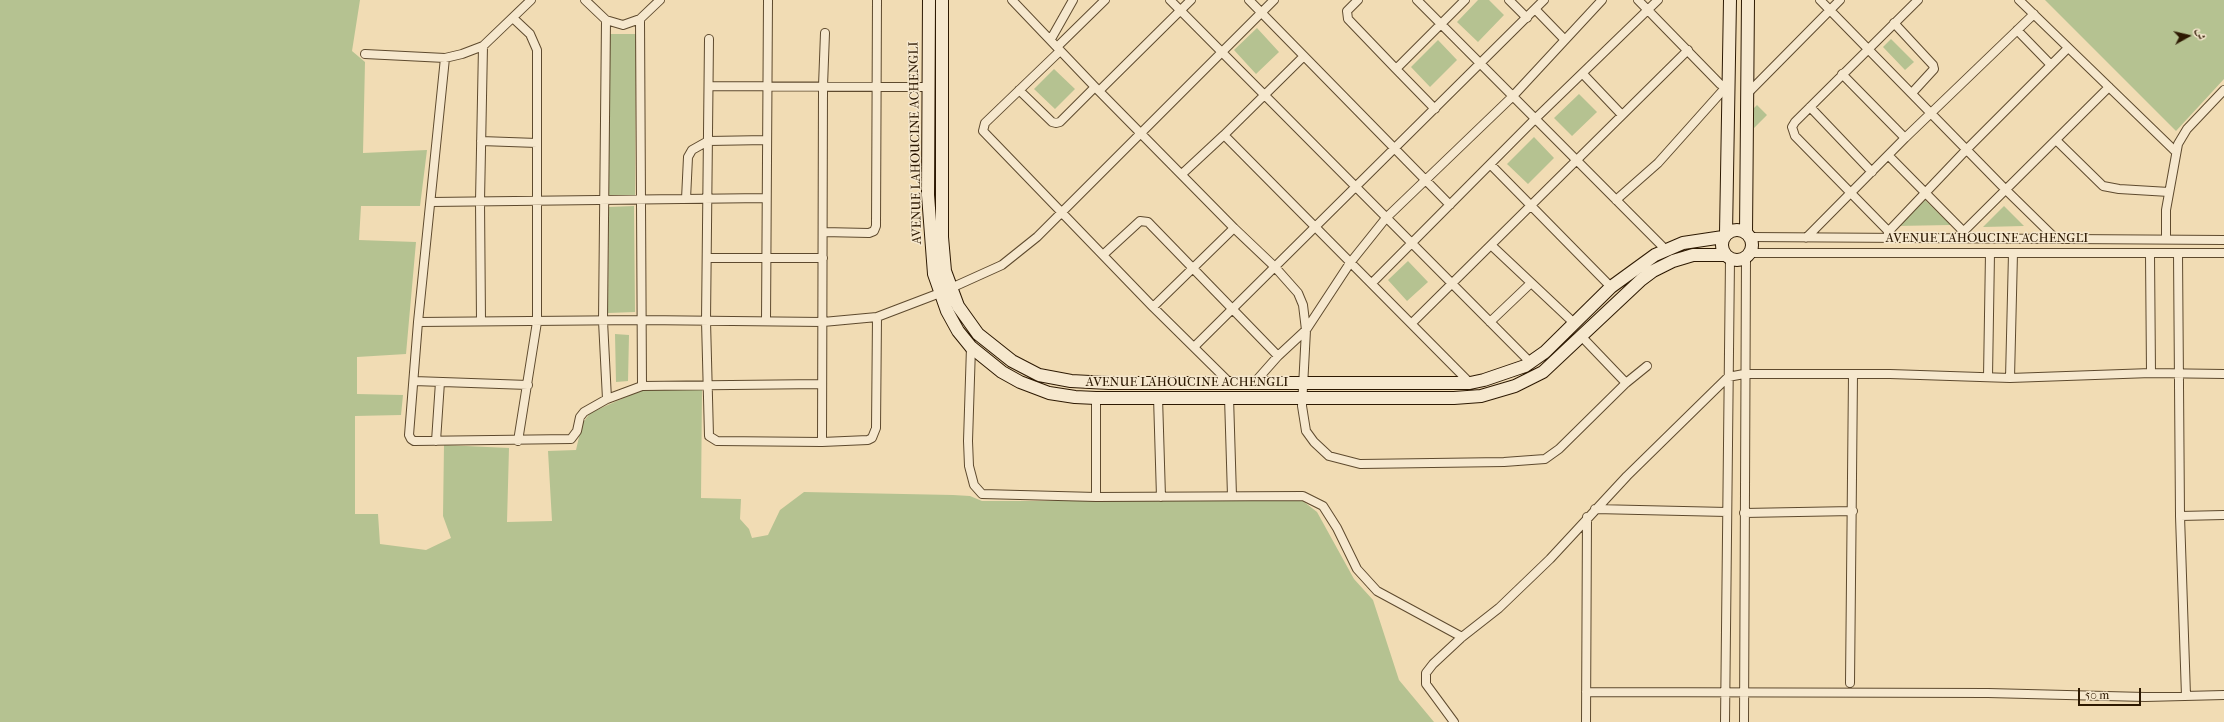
<!DOCTYPE html>
<html>
<head>
<meta charset="utf-8">
<style>
	body { margin:0 }
	#map { position:relative; width:2224px; height:722px; overflow:hidden; background:#f1dcb4; font-family:"IM FELL French Canon",Amiri,serif }
	canvas { display:block }
	.north { position:absolute; left:2168px; top:16px; width:40px; height:40px; -webkit-text-stroke:3px #f6e8ce; paint-order:stroke; rotate:82deg; font-size:11px; font-weight:700; line-height:16px; text-align:center; color:#2d1902 }
	.north::after { content:''; display:block; margin:auto; width:14px; height:18px; background:#2d1902; clip-path:polygon(50% 0,100% 100%,50% 72%,0 100%) }
	.scale { position:absolute; left:2078px; top:688px; width:63px; height:18px; box-sizing:border-box; border:2px solid #2d1902; border-top:0; padding-left:5px; font-size:12px; line-height:14px; white-space:nowrap; color:#2d1902; -webkit-text-stroke:3px #f6e8ce; paint-order:stroke }
</style>
</head>
<body>
<div id="map">
<canvas width="2224" height="722"></canvas>
<div class="north">ش</div>
<div class="scale">50 m</div>
</div>
<script>
const context = document.querySelector('canvas').getContext('2d');
context.lineJoin = 'round';
function fill(path, color) { context.fillStyle = color; context.fill(path, 'evenodd'); }
const shape = rows => new Path2D(rows.map(r => 'M' + r).join(''));
function strokePath(path, color, width, dash) { context.strokeStyle = color; context.lineWidth = width; context.lineCap = dash ? 'butt' : 'round'; context.setLineDash(dash || []); context.stroke(path); }
function drawText(font, color, halo, rows, align = 'center') {
  context.font = font + ' "IM FELL French Canon",serif'; context.lineWidth = 3; context.setLineDash([]); context.textBaseline = 'middle'; context.strokeStyle = halo; context.fillStyle = color; for (const [text, x, y, turn = 0] of rows) {
    context.save(); context.translate(x, y); context.rotate((+turn || 0) * Math.PI / 180); context.textAlign = isNaN(turn) ? turn : align; if (halo) context.strokeText(text, 0, 0); context.fillText(text, 0, 0); context.restore();
  }
}
const green = shape([
	[0,0,360,0,352,51,365,62,363,153,427,150,420,206,361,206,359,240,416,242,406,354,357,357,357,394,403,395,401,415,355,416,355,514,378,514,380,544,426,550,451,538,443,516,444,445,509,448,507,522,552,521,548,451,576,450,582,424,590,413,646,388,702,390,701,498,741,499,740,519,749,529,752,538,768,535,780,510,804,492,953,495,970,496,982,501,1303,501,1317,512,1354,579,1373,600,1399,680,1434,722,0,722],
	[1478,0,1489,0,1504,15,1478,42,1457,22],
	[2045,0,2224,0,2224,79,2176,131],
	[1257,28,1279,52,1256,74,1234,50],
	[609,34,636,34,635,196,608,196],
	[1891,39,1914,62,1905,70,1883,47],
	[1438,40,1457,60,1430,87,1411,67],
	[1054,69,1075,89,1055,109,1034,89],
	[1579,94,1597,112,1572,136,1554,118],
	[1757,105,1767,115,1754,128,1753,109],
	[1534,137,1554,158,1528,184,1507,164],
	[1922,197,1951,225,1895,226],
	[634,206,635,312,608,313,609,207],
	[2004,206,2024,226,1983,227],
	[1408,261,1428,282,1407,301,1388,280],
	[615,334,629,335,628,381,616,382]
]);
const street = shape([
	[585,0,606,20,623,25,640,19,660,0],
	[1012,0,1095,87,1234,228,1274,266,1298,293,1303,305,1306,330,1302,406,1306,431,1314,442,1329,456,1360,464,1504,462,1545,459,1559,449,1626,383,1647,366],
	[1170,0,1530,362],
	[1249,0,1450,205],
	[1358,0,1347,11,1348,19,1396,69],
	[1417,0,1665,249],
	[1509,0,1527,18],
	[1638,0,1720,84,1729,89],
	[1820,0,2006,190,2056,239],
	[2019,0,2176,152],
	[1535,9,1565,40],
	[513,18,530,34,537,50,537,322,518,441],
	[640,19,642,386],
	[606,20,603,321,607,399],
	[1894,23,1933,65,1934,69,1912,93],
	[2017,30,2051,65],
	[709,39,706,321,709,436,717,441,822,442,868,440,872,438,876,428,877,317],
	[1051,39,1073,0],
	[1057,47,1105,0],
	[1060,51,985,123,983,131,1153,307,1230,383],
	[365,54,445,58,462,54,483,46,531,0],
	[445,58,418,322,409,435,411,439,414,441,571,439,577,431,580,417,584,412,607,399,642,386,821,384],
	[1583,74,1622,115],
	[1842,74,1905,138],
	[709,86,928,87],
	[1019,90,1052,122,1056,123,1060,122,1095,87],
	[1099,91,1191,0],
	[1747,94,1840,0],
	[1810,107,1872,172],
	[1435,109,1396,69,1465,0],
	[1224,135,1304,56],
	[481,141,537,143],
	[2057,141,2103,186,2119,189,2169,192],
	[1889,156,1964,232],
	[1491,165,1611,287],
	[1182,174,1224,135,1470,383],
	[686,199,688,157,692,150,708,141,767,140],
	[1616,200,1658,163,1725,88],
	[431,202,766,198],
	[823,232,869,233,874,231,876,226,877,0],
	[1888,232,1967,149,2068,48],
	[1750,237,2224,240],
	[1806,238,1905,138,2034,14],
	[1895,238,1795,136,1792,127,1795,122,1918,0],
	[1957,238,2109,87],
	[2166,239,2166,210,2178,144,2187,129,2224,90],
	[1491,245,1574,323],
	[1750,253,2224,253],
	[2178,253,2180,516,2186,696],
	[1104,254,1140,221,1148,222,1278,356],
	[2150,254,2151,373],
	[708,258,823,258],
	[1372,283,1535,119,1658,0],
	[1153,307,1234,228],
	[481,321,480,201,483,46],
	[766,321,768,0],
	[418,322,642,320,823,322,877,317,940,293,1002,265,1037,237,1274,0],
	[1490,322,1531,283],
	[1412,323,1688,50],
	[1582,337,1626,383],
	[971,347,968,441,969,466,974,485,982,494,1096,497,1303,496,1323,506,1337,528,1357,569,1377,591,1462,637],
	[1194,347,1544,0],
	[1988,377,1990,253],
	[2010,378,2013,253],
	[414,381,528,385],
	[1255,382,1278,356,1306,330,1350,263,1386,218,1513,96,1602,0],
	[1158,397,1161,497],
	[1229,397,1232,496],
	[1096,398,1096,497],
	[436,441,440,382],
	[822,442,823,86,825,33],
	[1595,509,1727,512],
	[1744,513,1853,511],
	[2180,516,2224,515],
	[1850,683,1853,374],
	[1586,692,1988,693,2145,697,2224,695],
	[1454,722,1426,684,1426,673,1433,664,1462,637,1499,608,1550,559,1627,476,1728,377,1744,374,1890,374,2010,378,2151,373,2224,374],
	[1586,722,1587,517],
	[1725,722,1730,259],
	[1744,722,1746,257]
]);
const secondary = shape([
	[929,0,928,195,934,274,947,311,958,331,971,347,1002,372,1020,382,1049,393,1075,397,1096,398,1454,398,1481,396,1515,386,1543,372,1641,280,1653,271,1673,261,1693,255,1726,255],
	[942,0,942,237,945,271,958,306,978,334,1012,361,1039,375,1071,381,1109,383,1470,383,1484,380,1525,366,1545,352,1611,287,1655,255,1683,243,1723,237],
	'1722 245a15 15 0 1 1 30 0a15 15 0 1 1-30 0Z',
	[1726,233,1730,0],
	[1746,233,1748,0]
]);
const streetNames = [
	["AVENUE LAHOUCINE ACHENGLI",916,143,-91],
	["AVENUE LAHOUCINE ACHENGLI",1987,239],
	["AVENUE LAHOUCINE ACHENGLI",1187,383]
];
fill(green, '#b5c291');
strokePath(street, '#5e4a2e', 10);
strokePath(secondary, '#2d1902', 14);
strokePath(street, '#f6e8ce', 8);
strokePath(secondary, '#f6e8ce', 12);
drawText('13px', '#2d1902', '#f6e8ce', streetNames);
</script>
</body>
</html>
